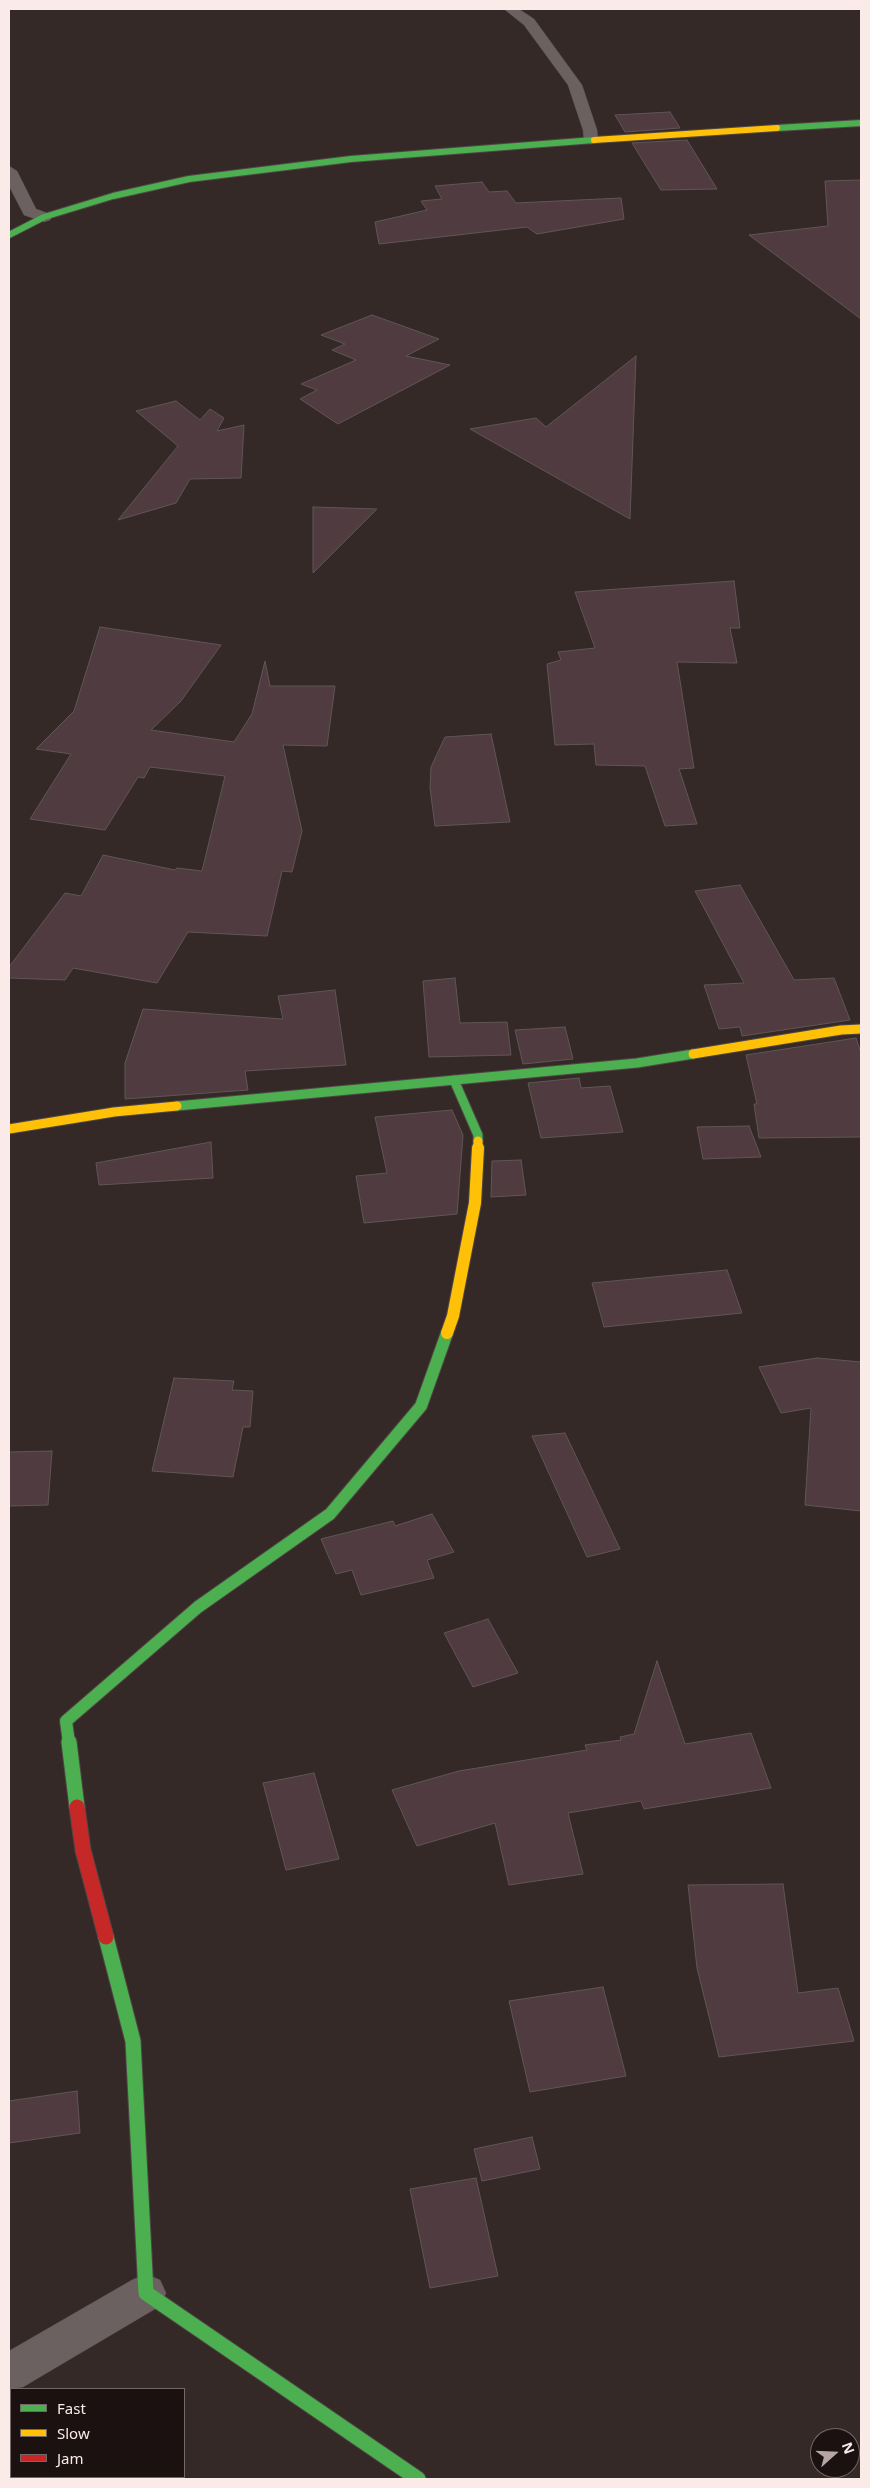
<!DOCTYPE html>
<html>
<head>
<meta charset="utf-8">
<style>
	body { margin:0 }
	#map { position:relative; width:870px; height:2488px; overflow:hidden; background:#352928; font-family:"Noto Sans",sans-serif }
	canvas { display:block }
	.frame { position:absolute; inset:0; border:10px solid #faeae8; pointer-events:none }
	.legend { position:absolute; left:10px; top:2388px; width:175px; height:90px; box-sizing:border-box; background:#1b1110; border:1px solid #746866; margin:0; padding:6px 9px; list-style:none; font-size:15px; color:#faeae8 }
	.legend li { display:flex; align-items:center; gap:10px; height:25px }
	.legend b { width:25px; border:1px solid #746866 }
	.north { position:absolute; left:810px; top:2428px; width:50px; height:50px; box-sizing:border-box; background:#1b1110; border:1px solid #746866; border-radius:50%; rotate:70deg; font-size:14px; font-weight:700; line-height:20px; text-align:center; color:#faeae8 }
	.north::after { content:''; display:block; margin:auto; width:18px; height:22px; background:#b5a6a5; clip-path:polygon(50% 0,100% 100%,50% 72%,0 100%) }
</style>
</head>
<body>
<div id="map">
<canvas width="870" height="2488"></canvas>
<div class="frame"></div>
<ul class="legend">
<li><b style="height:6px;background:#4caf50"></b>Fast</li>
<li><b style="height:6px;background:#ffc107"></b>Slow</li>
<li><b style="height:6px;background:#c62828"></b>Jam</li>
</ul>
<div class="north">N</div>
</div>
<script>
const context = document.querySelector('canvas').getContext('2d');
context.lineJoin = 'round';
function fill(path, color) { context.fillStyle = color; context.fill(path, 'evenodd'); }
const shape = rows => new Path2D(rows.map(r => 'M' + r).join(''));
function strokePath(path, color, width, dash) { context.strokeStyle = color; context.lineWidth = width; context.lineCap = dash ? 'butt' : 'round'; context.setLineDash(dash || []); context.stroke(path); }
const building = shape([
	[670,112,680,128,625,132,615,115,670,112],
	[687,140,717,189,661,190,632,143,687,140],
	[861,180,861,319,749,235,828,226,825,181,861,180],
	[482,182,489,192,507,191,516,203,621,198,624,219,537,234,527,227,379,244,375,222,427,210,421,201,442,199,435,186,482,182],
	[372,315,439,339,406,356,450,365,338,424,300,399,317,390,301,384,356,360,332,350,345,344,321,335,372,315],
	[636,356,630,519,470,429,536,418,546,427,636,356],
	[176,401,200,420,210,409,224,418,217,431,244,425,241,478,190,479,176,503,118,520,178,446,136,411,176,401],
	[313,507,377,509,313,573,313,507],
	[734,581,740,628,730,628,737,663,677,662,694,768,679,769,697,824,665,826,645,766,596,765,594,744,555,745,547,664,561,660,558,652,595,648,575,592,734,581],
	[100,627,221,645,181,701,151,730,234,742,252,714,265,661,270,686,335,686,327,746,283,745,302,831,292,872,282,871,267,936,188,932,157,983,73,968,65,980,9,978,9,967,65,893,81,896,103,855,175,870,177,868,202,871,225,776,150,767,144,778,138,777,105,830,30,819,71,754,36,749,74,711,100,627],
	[491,734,510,822,435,826,430,788,431,767,445,737,491,734],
	[740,885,794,980,834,978,850,1020,742,1036,740,1027,719,1029,704,985,744,983,695,891,740,885],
	[455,978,460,1023,507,1022,511,1055,429,1057,423,981,455,978],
	[335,990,346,1065,245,1071,248,1090,125,1099,125,1063,143,1009,283,1019,278,996,335,990],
	[565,1027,573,1059,523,1064,515,1030,565,1027],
	[856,1038,861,1053,861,1137,759,1138,754,1104,757,1104,746,1055,856,1038],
	[579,1078,581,1088,610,1086,623,1132,541,1138,528,1083,579,1078],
	[452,1110,463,1135,457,1214,364,1223,356,1176,387,1173,375,1117,452,1110],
	[749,1126,761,1157,703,1159,697,1127,749,1126],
	[211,1142,213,1178,99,1185,96,1163,211,1142],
	[521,1160,526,1195,491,1197,492,1161,521,1160],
	[727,1270,742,1313,604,1327,592,1283,727,1270],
	[817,1358,861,1362,861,1511,805,1505,811,1408,781,1413,759,1367,817,1358],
	[174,1378,234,1381,232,1390,253,1391,250,1427,243,1427,233,1477,152,1471,174,1378],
	[565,1433,620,1549,587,1557,532,1436,565,1433],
	[52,1451,48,1505,9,1506,9,1452,52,1451],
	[432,1514,454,1552,427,1560,434,1578,361,1595,352,1570,336,1574,321,1539,393,1521,395,1526,432,1514],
	[488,1619,518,1673,473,1687,444,1633,488,1619],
	[657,1661,685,1744,751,1733,771,1788,644,1809,641,1801,568,1813,583,1874,509,1885,495,1823,417,1846,392,1790,459,1771,587,1750,585,1745,621,1740,620,1737,634,1734,657,1661],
	[314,1773,339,1859,286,1870,263,1783,314,1773],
	[783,1884,798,1993,838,1988,854,2041,719,2057,697,1968,688,1885,783,1884],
	[603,1987,626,2076,530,2092,509,2001,603,1987],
	[77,2091,80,2133,9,2143,9,2101,77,2091],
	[532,2137,540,2169,482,2181,474,2149,532,2137],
	[476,2178,498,2276,430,2288,410,2189,476,2178]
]);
const street = shape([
	[504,9,519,9,534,19,582,85,597,130,598,140,596,143,591,144,584,140,583,130,568,85,524,25,504,9],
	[9,166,17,171,36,209,50,214,52,217,50,220,44,222,24,215,9,186,9,166],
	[146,2274,160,2280,166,2293,160,2306,23,2387,11,2389,9,2392,9,2351,132,2280,146,2274]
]);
const fastFar3 = shape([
	[777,128,861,123],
	[9,235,44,217,113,196,189,179,351,159,594,140]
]);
const fastFar2 = shape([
	[454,1080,478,1135,478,1141],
	[177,1106,637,1063,693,1054]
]);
const fastFar1 = shape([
	[69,1743,66,1721,198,1607,330,1514,421,1406,447,1333]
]);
const fast = shape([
	[69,1742,77,1807],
	[106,1937,133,2041,146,2293,418,2479]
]);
const slowFar2 = shape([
	[594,140,777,128]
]);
const slowFar1 = shape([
	[693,1054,841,1030,861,1029],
	[9,1129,114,1112,177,1106],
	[478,1150,478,1141]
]);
const slow = shape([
	[447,1333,453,1316,475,1203,478,1148]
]);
const jam = shape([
	[77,1807,83,1850,106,1937]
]);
fill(building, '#4f3b40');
strokePath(building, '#605656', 1);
strokePath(street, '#504645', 1);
strokePath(fastFar3, '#504645', 8);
strokePath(fastFar2, '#504645', 11);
strokePath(fastFar1, '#504645', 14);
strokePath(fast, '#504645', 17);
strokePath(slowFar2, '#504645', 8);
strokePath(slowFar1, '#504645', 11);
strokePath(slow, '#504645', 14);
strokePath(jam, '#504645', 17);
fill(street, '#6b6160');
strokePath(fastFar3, '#4caf50', 6);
strokePath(fastFar2, '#4caf50', 9);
strokePath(fastFar1, '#4caf50', 12);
strokePath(fast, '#4caf50', 15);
strokePath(slowFar2, '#ffc107', 6);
strokePath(slowFar1, '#ffc107', 9);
strokePath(slow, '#ffc107', 12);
strokePath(jam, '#c62828', 15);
</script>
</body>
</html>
